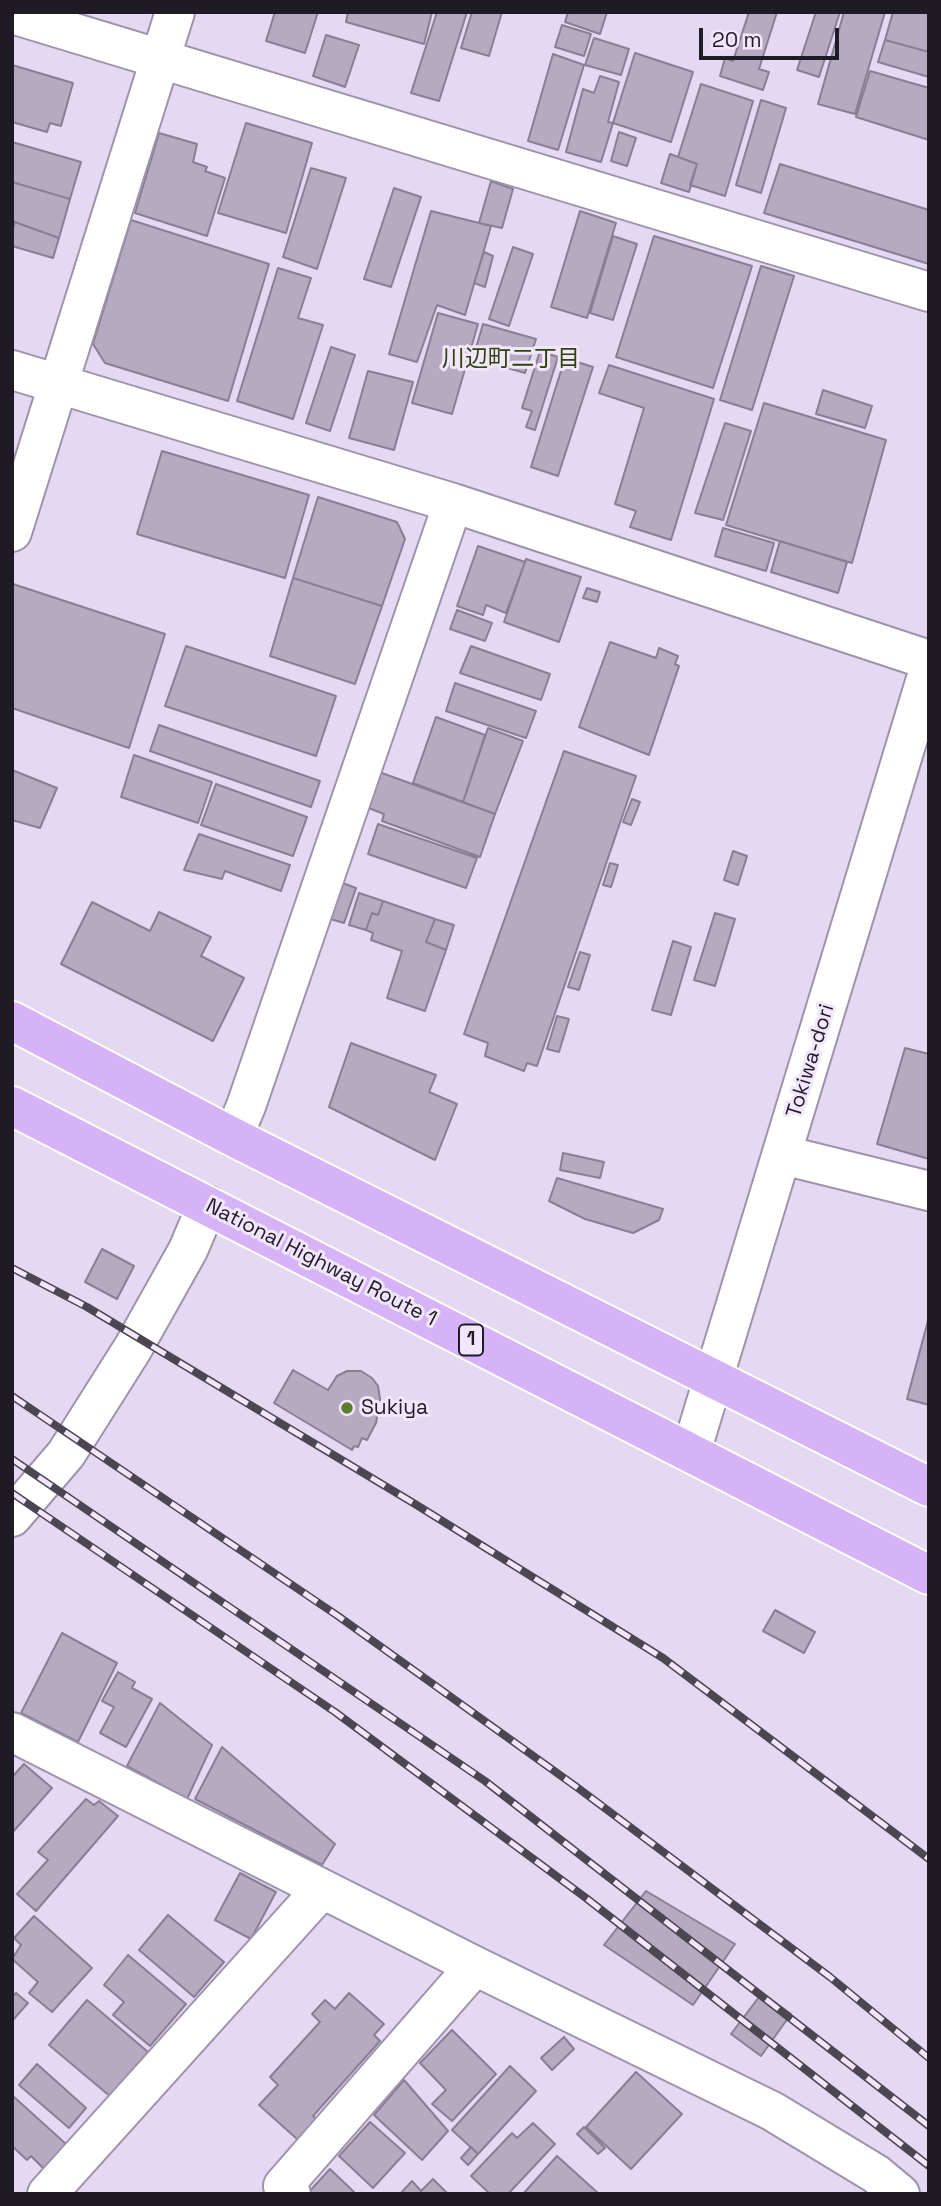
<!DOCTYPE html>
<html>
<head>
<meta charset="utf-8">
<style>
	body { margin:0 }
	#map { position:relative; width:941px; height:2206px; overflow:hidden; background:#e5d8f2; font-family:"Space Grotesk",sans-serif }
	canvas { display:block }
	.frame { position:absolute; inset:0; border:14px solid #1f1b24; pointer-events:none }
	.scale { position:absolute; left:699px; top:28px; width:140px; height:32px; box-sizing:border-box; border:4px solid #1f1b24; border-top:0; padding-left:9px; font-size:21px; line-height:24px; white-space:nowrap; color:#1f1b24; -webkit-text-stroke:5px #f1e6fb; paint-order:stroke }
</style>
</head>
<body>
<div id="map">
<canvas width="941" height="2206"></canvas>
<div class="frame"></div>
<div class="scale">20 m</div>
</div>
<script>
const context = document.querySelector('canvas').getContext('2d');
context.lineJoin = 'round';
function fill(path, color) { context.fillStyle = color; context.fill(path, 'evenodd'); }
const shape = rows => new Path2D(rows.map(r => 'M' + r).join(''));
function strokePath(path, color, width, dash) { context.strokeStyle = color; context.lineWidth = width; context.lineCap = dash ? 'butt' : 'round'; context.setLineDash(dash || []); context.stroke(path); }
function drawText(font, color, halo, rows, align = 'center') {
  context.font = font + ' "Space Grotesk","Noto Sans JP",sans-serif'; context.lineWidth = 6; context.setLineDash([]); context.textBaseline = 'middle'; context.strokeStyle = halo; context.fillStyle = color; for (const [text, x, y, turn = 0] of rows) {
    context.save(); context.translate(x, y); context.rotate((+turn || 0) * Math.PI / 180); context.textAlign = isNaN(turn) ? turn : align; if (halo) context.strokeText(text, 0, 0); context.fillText(text, 0, 0); context.restore();
  }
}
const building = shape([
	[275,12,318,12,305,53,266,41,275,12],
	[348,12,432,12,424,44,346,22,348,12],
	[437,12,467,12,439,101,411,93,437,12],
	[472,12,502,12,489,56,461,48,472,12],
	[568,12,607,12,600,34,565,22,568,12],
	[749,12,777,12,759,69,769,72,763,90,720,76,725,58,733,61,749,12],
	[816,12,840,12,819,77,797,70,816,12],
	[844,12,885,12,855,114,818,104,844,12],
	[893,12,929,12,929,52,885,40,893,12],
	[562,25,591,34,584,56,555,47,562,25],
	[326,35,359,45,345,87,313,76,326,35],
	[594,38,629,49,621,75,585,65,594,38],
	[885,40,929,52,929,77,878,62,885,40],
	[635,53,693,72,671,142,613,123,635,53],
	[553,54,584,65,558,150,528,141,553,54],
	[12,65,73,83,61,126,50,123,47,132,12,122,12,65],
	[870,71,929,88,929,140,856,117,870,71],
	[600,76,619,82,608,122,613,123,601,162,566,152,583,89,594,93,600,76],
	[701,84,753,101,725,196,690,185,697,164,678,157,701,84],
	[761,100,786,108,761,193,736,185,761,100],
	[246,123,312,143,286,233,218,213,246,123],
	[619,132,636,138,627,166,611,161,619,132],
	[159,133,197,144,193,162,207,167,205,171,225,178,207,236,135,213,159,133],
	[12,142,81,162,70,199,12,182,12,142],
	[670,154,697,164,689,192,661,183,670,154],
	[780,164,929,210,929,264,764,213,780,164],
	[311,168,346,178,317,269,283,257,311,168],
	[491,181,513,189,502,228,479,223,491,181],
	[12,182,70,199,59,238,12,221,12,182],
	[394,188,421,197,391,287,364,279,394,188],
	[431,211,491,226,465,315,437,305,417,362,389,354,431,211],
	[580,211,616,223,587,318,551,307,580,211],
	[131,220,269,264,228,401,105,363,93,344,131,220],
	[15,222,59,238,53,258,12,246,12,232,15,222],
	[613,236,637,244,613,320,590,313,613,236],
	[654,236,752,266,713,388,616,357,654,236],
	[513,247,533,254,509,326,489,319,513,247],
	[484,252,493,256,485,287,474,283,484,252],
	[761,266,794,276,752,410,720,400,761,266],
	[278,268,311,278,298,318,323,325,293,419,237,401,278,268],
	[438,313,478,324,452,414,412,403,438,313],
	[483,324,536,339,525,373,473,358,483,324],
	[331,347,355,355,330,431,306,423,331,347],
	[540,351,558,357,535,430,526,427,532,411,522,408,540,351],
	[565,358,593,367,558,476,531,467,565,358],
	[609,365,714,399,671,540,630,527,636,511,615,504,644,408,599,393,609,365],
	[368,371,413,382,394,450,349,438,368,371],
	[823,390,872,406,865,428,816,414,823,390],
	[764,403,886,440,852,563,726,525,764,403],
	[725,423,751,431,723,520,695,513,725,423],
	[162,451,309,495,285,578,137,534,162,451],
	[318,497,397,522,405,539,382,606,293,578,318,497],
	[723,528,774,543,766,571,715,556,723,528],
	[780,541,847,562,838,593,771,572,780,541],
	[478,546,525,562,506,613,486,605,483,615,457,606,478,546],
	[526,559,581,577,559,642,504,622,526,559],
	[293,578,382,606,355,684,270,656,293,578],
	[13,584,165,634,129,748,12,708,13,584],
	[587,588,600,592,597,602,583,598,587,588],
	[457,610,492,623,485,641,450,629,457,610],
	[610,642,656,658,659,648,678,656,675,664,679,666,649,755,579,727,610,642],
	[186,646,336,696,316,756,165,706,186,646],
	[471,646,550,674,541,700,460,673,471,646],
	[455,683,536,711,526,738,446,711,455,683],
	[436,717,485,735,463,802,413,783,436,717],
	[159,725,320,781,311,807,150,751,159,725],
	[488,728,523,741,495,814,463,802,488,728],
	[564,751,636,776,537,1066,527,1063,524,1071,485,1056,488,1043,464,1034,564,751],
	[134,755,212,782,198,823,121,797,134,755],
	[12,770,57,788,40,828,12,820,12,770],
	[379,772,495,814,480,857,382,821,384,814,366,807,379,772],
	[216,784,307,817,293,856,201,825,216,784],
	[632,799,640,802,631,825,623,822,632,799],
	[378,824,477,858,466,888,368,854,378,824],
	[199,834,290,865,281,891,225,871,222,879,184,870,199,834],
	[733,851,747,856,738,885,724,880,733,851],
	[610,863,618,865,611,887,603,885,610,863],
	[340,882,356,888,344,923,327,918,340,882],
	[359,893,383,901,378,915,372,913,366,930,349,925,359,893],
	[383,901,435,919,426,942,446,950,425,1011,387,998,402,951,371,940,373,933,366,930,372,913,378,915,383,901],
	[92,902,150,931,159,912,211,937,201,956,244,978,213,1041,61,964,92,902],
	[715,913,735,919,715,986,694,980,715,913],
	[435,919,454,925,446,950,426,942,435,919],
	[673,941,691,947,671,1015,652,1010,673,941],
	[580,952,590,955,579,990,568,987,580,952],
	[557,1016,569,1019,559,1052,547,1049,557,1016],
	[351,1043,436,1075,429,1092,457,1104,435,1160,329,1107,351,1043],
	[905,1048,929,1054,929,1159,877,1144,905,1048],
	[563,1153,604,1162,600,1178,560,1170,563,1153],
	[557,1178,663,1209,659,1220,633,1233,585,1219,549,1201,557,1178],
	[102,1249,134,1266,117,1299,85,1282,102,1249],
	[929,1317,929,1405,907,1399,929,1317],
	[293,1370,328,1390,337,1376,347,1371,361,1371,372,1378,378,1386,380,1399,376,1423,367,1440,362,1438,358,1447,354,1446,352,1450,274,1403,293,1370],
	[775,1610,815,1632,804,1653,763,1631,775,1610],
	[62,1633,117,1663,78,1742,21,1713,62,1633],
	[118,1672,135,1682,132,1688,152,1699,126,1747,100,1733,114,1707,102,1701,118,1672],
	[160,1703,212,1745,187,1799,127,1766,160,1703],
	[222,1747,335,1844,322,1865,195,1799,222,1747],
	[24,1764,52,1788,12,1833,12,1777,24,1764],
	[86,1799,94,1805,99,1801,118,1816,36,1911,17,1894,48,1860,38,1852,86,1799],
	[240,1873,276,1892,251,1939,215,1920,240,1873],
	[646,1891,735,1944,693,2005,604,1945,646,1891],
	[168,1915,224,1962,194,1997,139,1950,168,1915],
	[34,1916,92,1968,52,2012,29,1993,38,1982,12,1959,21,1945,14,1938,34,1916],
	[128,1955,186,2004,150,2046,113,2015,124,2002,104,1985,128,1955],
	[16,1993,28,2003,12,2021,12,1997,16,1993],
	[349,1993,384,2024,374,2035,380,2041,313,2116,324,2126,306,2147,259,2105,278,2085,270,2077,320,2022,312,2014,325,2000,335,2009,349,1993],
	[762,1993,791,2014,761,2056,731,2034,762,1993],
	[87,2000,148,2052,111,2097,49,2045,87,2000],
	[452,2030,496,2074,452,2121,432,2104,446,2090,420,2063,452,2030],
	[564,2037,574,2049,552,2070,541,2058,564,2037],
	[37,2064,86,2108,69,2128,19,2085,37,2064],
	[510,2066,536,2091,478,2154,452,2130,510,2066],
	[636,2072,682,2114,631,2169,586,2127,636,2072],
	[404,2080,448,2131,422,2160,374,2115,404,2080],
	[14,2097,66,2144,44,2169,31,2156,27,2160,12,2146,12,2099,14,2097],
	[370,2122,405,2153,373,2188,339,2156,370,2122],
	[533,2123,555,2144,508,2194,490,2194,471,2176,512,2133,517,2138,533,2123],
	[584,2127,605,2148,598,2154,577,2134,584,2127],
	[471,2147,478,2154,468,2165,461,2158,471,2147],
	[557,2156,599,2194,523,2194,557,2156],
	[330,2169,354,2192,352,2194,307,2194,330,2169],
	[433,2179,448,2194,400,2194,412,2181,421,2191,433,2179]
]);
const minor = shape([
	[12,14,929,292],
	[12,370,453,503,929,660],
	[12,532,175,12],
	[233,1137,246,1106,453,503],
	[783,1155,929,1191],
	[691,1452,929,669],
	[12,1517,66,1454,133,1348,188,1250,207,1205],
	[12,1732,475,1966,772,2111,876,2174,900,2194],
	[47,2194,322,1889],
	[291,2194,283,2186,475,1966]
]);
const highway = shape([
	[12,1021,233,1137,929,1487],
	[12,1106,929,1575]
]);
const rail = shape([
	[12,1268,87,1307,415,1504,663,1658,929,1859],
	[12,1396,338,1616,578,1788,830,1977,929,2058],
	[12,1459,485,1781,929,2126],
	[12,1493,335,1712,586,1898,929,2166]
]);
const markers = [
	[347,1408,7,"#5e7b30"]
];
const shields = [
	[471,1340,24]
];
const shieldNames = [
	["1",471,1340]
];
const streetNames = [
	["Tokiwa-dori",811,1061,-73],
	["National Highway Route 1",321,1263,27]
];
const poiNames = [
	["Sukiya",361,1408]
];
const neighbourhoodNames = [
	["川辺町二丁目",511,360]
];
fill(building, '#b6aac2');
strokePath(building, '#897e95', 2);
strokePath(minor, '#9f93ab', 42);
strokePath(highway, '#fff', 42);
strokePath(minor, '#fff', 38);
strokePath(highway, '#d6b3f7', 38);
strokePath(rail, '#4c4653', 8);
strokePath(rail, '#f1e6fb', 5, [16]);
for (const [x, y, r, color] of markers) { const dot = new Path2D(); dot.arc(x, y, r, 0, 2 * Math.PI); context.fillStyle = color; context.fill(dot); strokePath(dot, '#f1e6fb', 2.5); }
for (const [x, y, w] of shields) { const box = new Path2D(); box.roundRect(x - w / 2, y - 15.5, w, 31, 5); context.fillStyle = '#f1e6fb'; context.fill(box); strokePath(box, '#1f1b24', 2); }
drawText('bold 19px', '#1f1b24', null, shieldNames);
drawText('21px', '#1f1b24', '#f1e6fb', streetNames);
drawText('21px', '#1f1b24', '#f1e6fb', poiNames, 'left');
drawText('23px', '#30430f', '#f1e6fb', neighbourhoodNames);
</script>
</body>
</html>
